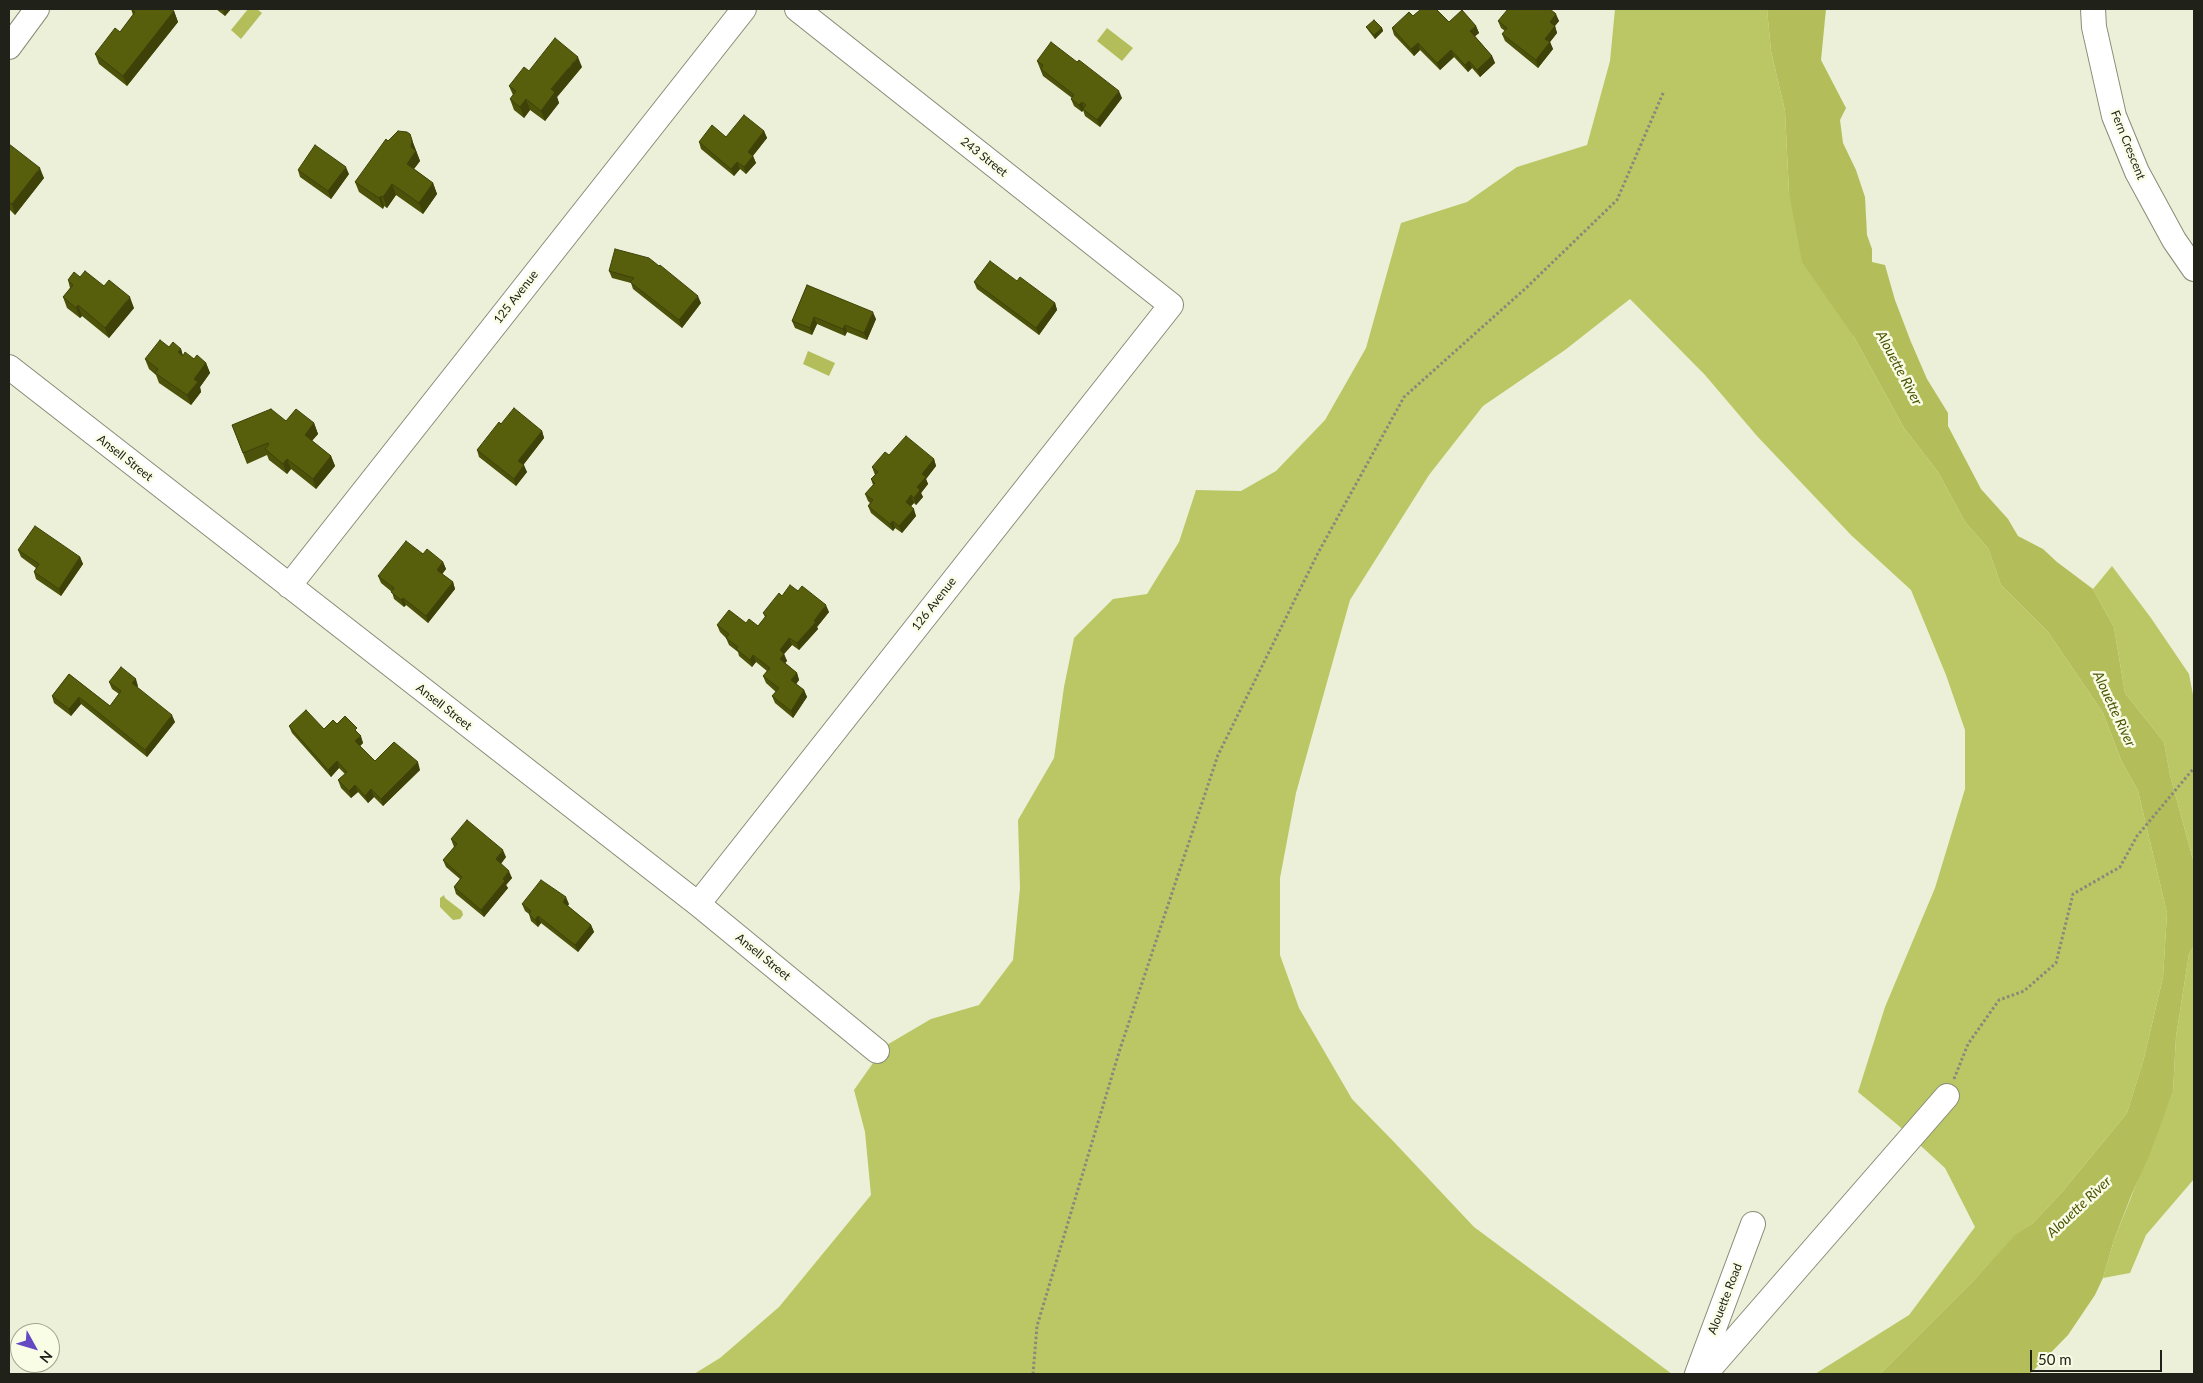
<!DOCTYPE html>
<html>
<head>
<meta charset="utf-8">
<style>
	body { margin:0 }
	#map { position:relative; width:2203px; height:1383px; overflow:hidden; background:#ecf0d8; font-family:Lato,sans-serif }
	canvas { display:block }
	.frame { position:absolute; inset:0; border:10px solid #202119; pointer-events:none }
	.north { position:absolute; left:10px; top:1323px; width:50px; height:50px; box-sizing:border-box; background:#f9fde6; border:1px solid #a2a594; border-radius:50%; rotate:129deg; font-size:14px; font-weight:700; line-height:20px; text-align:center; color:#202119 }
	.north::after { content:''; display:block; margin:auto; width:18px; height:22px; background:#6549c2; clip-path:polygon(50% 0,100% 100%,50% 72%,0 100%) }
	.scale { position:absolute; left:2030px; top:1350px; width:132px; height:22px; box-sizing:border-box; border:2px solid #202119; border-top:0; padding-left:6px; font-size:15px; line-height:18px; white-space:nowrap; color:#202119; -webkit-text-stroke:4px #f9fde6; paint-order:stroke }
</style>
</head>
<body>
<div id="map">
<canvas width="2203" height="1383"></canvas>
<div class="frame"></div>
<div class="north">N</div>
<div class="scale">50 m</div>
</div>
<script>
const ctx = document.querySelector('canvas').getContext('2d');
ctx.lineJoin = 'round';
function fill(path, color) {
  ctx.fillStyle = color;
  ctx.fill(path, 'evenodd');
}
function poly(rows) {
  const path = new Path2D();
  for (const r of rows) {
    path.moveTo(r[0], r[1]);
    for (let i = 2; i < r.length; i += 2) path.lineTo(r[i], r[i + 1]);
  }
  return path;
}
function stroke(path, color, width, dash) {
  ctx.strokeStyle = color;
  ctx.lineWidth = width;
  ctx.lineCap = dash ? 'butt' : 'round';
  ctx.setLineDash(dash || []);
  ctx.stroke(path);
}
function drawText(font, color, halo, rows, align = 'center') {
  ctx.font = font + ' Lato,sans-serif';
  ctx.lineWidth = 5;
  ctx.setLineDash([]);
  ctx.textBaseline = 'middle';
  ctx.strokeStyle = halo;
  ctx.fillStyle = color;
  for (const [text, x, y, turn = 0] of rows) {
    ctx.save();
    ctx.translate(x, y);
    ctx.rotate((+turn || 0) * Math.PI / 180);
    ctx.textAlign = isNaN(turn) ? turn : align;
    if (halo) ctx.strokeText(text, 0, 0);
    ctx.fillText(text, 0, 0);
    ctx.restore();
  }
}
const forest = poly([
	[1615,9,1767,9,1771,51,1785,111,1789,193,1854,337,1904,428,1938,472,1965,522,1988,548,2001,585,2048,632,2103,713,2121,760,2138,791,2167,913,2163,977,2144,1058,2127,1113,2062,1192,2033,1223,2016,1235,1975,1279,1880,1374,1815,1374,1909,1315,1975,1227,1945,1168,1899,1126,1858,1092,1885,1007,1935,888,1965,789,1965,730,1946,675,1911,590,1851,535,1757,436,1705,375,1630,299,1565,350,1483,406,1429,475,1350,600,1296,793,1280,878,1280,955,1299,1008,1352,1099,1394,1142,1474,1227,1672,1374,694,1374,720,1358,779,1307,871,1195,865,1132,854,1090,885,1046,931,1019,979,1005,1013,960,1020,888,1018,820,1054,758,1064,687,1074,638,1113,599,1147,594,1179,542,1196,490,1241,491,1276,471,1325,420,1366,348,1401,223,1467,202,1517,167,1587,145,1610,61],
	[2112,566,2151,618,2189,674,2194,700,2194,863,2170,775,2164,742,2125,693,2114,627,2093,589],
	[2194,946,2194,1179,2146,1235,2130,1273,2103,1278,2114,1240,2173,1092,2176,1037,2189,954]
]);
const water = poly([
	[248,9,257,9,262,13,241,39,231,30],
	[1767,9,1826,9,1821,60,1846,108,1840,120,1843,143,1856,170,1865,197,1867,235,1872,249,1872,262,1885,265,1895,300,1911,342,1927,379,1948,413,1948,426,1981,489,2008,519,2018,536,2043,549,2057,562,2093,589,2114,627,2125,693,2164,742,2170,775,2194,863,2194,946,2189,954,2176,1037,2173,1092,2149,1156,2131,1196,2114,1240,2103,1278,2095,1295,2068,1335,2030,1374,1880,1374,1975,1279,2015,1235,2033,1223,2062,1192,2127,1113,2144,1058,2163,977,2167,913,2138,791,2121,760,2103,713,2048,632,2001,585,1988,548,1965,522,1938,472,1904,428,1854,337,1802,262,1789,193,1785,111,1771,51],
	[1107,28,1133,48,1122,61,1097,41],
	[808,351,835,363,829,376,803,364],
	[444,895,445,898,462,911,463,915,460,919,453,920,440,907,440,898]
]);
const path = poly([
	[1954,1079,1968,1044,1999,1000,2024,991,2056,963,2073,894,2120,867,2137,836,2194,768],
	[1033,1374,1037,1326,1120,1049,1218,755,1318,553,1404,397,1526,288,1617,200,1664,91]
]);
const minor = poly([
	[2093,9,2094,27,2114,116,2137,172,2174,240,2194,269],
	[9,47,37,9],
	[9,367,698,904,877,1051],
	[289,586,744,9],
	[698,904,1171,305,797,9],
	[1697,1374,1753,1224],
	[1705,1374,1947,1096]
]);
const wall = poly([
	[131,9,174,11,178,22,127,86,99,64,95,54,120,32,133,15],
	[216,9,231,9,225,16],
	[1420,9,1437,9,1438,11,1449,22,1476,26,1479,33,1475,36,1492,56,1495,63,1480,77,1472,68,1468,72,1454,57,1440,70,1420,50,1414,56,1394,35,1392,28,1413,16,1420,10],
	[1554,12,1559,21,1555,26,1557,33,1550,42,1553,49,1538,68,1505,41,1502,34,1505,31,1501,28,1498,21],
	[1366,27,1382,28,1383,31,1375,39,1368,30],
	[1037,61,1122,98,1100,127,1085,116,1083,110,1082,112,1074,106,1071,99,1072,98,1043,76],
	[582,67,557,97,559,103,545,121,530,110,524,118,514,110,510,99,513,95,509,86,529,71],
	[764,131,767,138,753,156,756,163,746,174,740,169,734,176,701,149,699,142,726,137],
	[412,140,420,161,414,169,433,183,437,194,423,214,396,195,387,208,384,206,383,209,359,192,355,182,388,141],
	[9,144,44,178,15,215,9,209],
	[298,170,349,174,331,199,300,177],
	[659,266,701,303,682,328,633,289,631,283,612,278,609,271],
	[80,277,104,286,134,308,109,338,82,316,80,318,67,308,63,297,70,288,68,280],
	[974,282,1055,303,1057,310,1039,335,977,289],
	[807,285,876,319,867,340,847,332,845,336,817,324,812,335,795,328,792,321],
	[169,347,181,349,183,356,206,363,210,373,200,387,201,392,191,405,159,383,156,375,149,369,145,359],
	[286,421,314,423,318,434,312,441,331,456,335,466,316,489,291,469,287,474,269,460,267,455,247,464,232,425],
	[501,424,542,431,544,438,523,465,527,472,516,486,479,457,477,450],
	[889,455,934,459,936,466,926,479,928,484,921,493,923,497,916,505,914,503,911,506,916,516,902,533,895,528,893,531,871,513,868,506,870,503,868,501,865,494,873,485,871,479,875,475,872,467],
	[18,550,80,557,83,564,61,596,36,579,34,572,36,568,21,557],
	[423,554,443,562,446,569,442,574,453,582,455,589,428,623,406,605,404,607,394,599,392,592,381,583,378,576],
	[798,591,829,612,817,627,818,629,799,650,792,645,784,654,787,661,785,663,797,673,799,680,796,684,804,690,807,697,793,718,775,703,772,696,776,692,766,683,763,676,767,671,756,662,752,667,739,656,738,652,729,645,726,638,720,632,717,625,746,623,758,626,765,617,763,613,782,596],
	[69,674,110,706,119,694,112,689,109,682,138,686,137,687,175,722,147,757,81,704,71,716,54,703,52,696],
	[337,724,360,735,363,743,360,746,375,761,420,770,383,806,374,797,368,803,358,792,351,798,341,788,338,780,345,774,339,768,331,777,292,733,289,726,324,729],
	[451,839,506,857,501,864,512,878,506,885,508,888,484,917,456,894,454,887,460,879,446,867,443,860,454,847],
	[522,904,569,904,568,906,591,925,594,932,578,952,541,923,538,927,531,921,529,914,525,911]
]);
const shadedWall = poly([
	[223,9,231,9,225,16],
	[174,11,178,22,127,86,123,76],
	[1556,14,1559,21,1552,29,1550,22],
	[1476,26,1479,33,1473,38,1470,31],
	[1555,26,1557,33,1550,42,1553,49,1538,68,1536,60,1545,39],
	[1382,28,1383,31,1375,39,1374,35],
	[1418,43,1420,50,1414,56,1411,49],
	[1451,50,1454,57,1440,70,1437,63],
	[1492,56,1495,63,1480,77,1477,70],
	[578,57,582,67,557,97,559,103,545,121,541,111,551,89],
	[1469,61,1472,68,1468,72,1465,65],
	[1119,91,1122,98,1100,127,1097,120],
	[526,99,530,110,524,118,520,107],
	[1082,102,1084,109,1082,112,1079,105],
	[764,131,767,138,750,159,748,152],
	[412,140,420,161,410,174,407,164],
	[753,156,756,163,746,174,744,167],
	[737,162,740,169,734,176,731,169],
	[346,167,349,174,331,199,328,191],
	[40,168,44,178,15,215,12,204],
	[433,183,437,194,423,214,419,203],
	[392,184,396,195,387,208,383,197],
	[381,196,384,206,383,209,379,198],
	[698,296,701,303,682,328,679,320],
	[130,297,134,308,109,338,105,328],
	[1055,303,1057,310,1039,335,1036,328],
	[78,305,82,316,80,318,76,308],
	[873,312,876,319,867,340,864,333],
	[814,317,817,324,812,335,810,328],
	[845,325,847,332,845,336,843,329],
	[181,349,184,359,178,352],
	[206,363,210,373,200,387,201,392,191,405,187,395,194,379],
	[314,423,318,434,308,445,305,435],
	[542,431,544,438,521,468,518,461],
	[331,456,335,466,316,489,313,479],
	[287,459,291,469,287,474,283,464],
	[934,459,936,466,926,479,928,484,921,493,923,497,916,505,914,498,922,474],
	[524,465,527,472,516,486,514,479],
	[911,495,914,503,908,509,906,502],
	[914,509,916,516,902,533,899,526],
	[893,521,895,528,893,531,890,524],
	[80,557,83,564,61,596,59,589],
	[443,562,446,569,440,577,437,570],
	[453,582,455,589,428,623,426,616],
	[403,598,406,605,404,607,401,600],
	[826,605,829,612,817,627,818,629,799,650,797,643],
	[789,638,792,645,784,654,787,661,782,666,780,659,780,650],
	[753,655,756,662,752,667,750,660],
	[797,673,799,680,794,687,791,680],
	[136,679,138,686,135,690,132,683],
	[804,690,807,697,793,718,791,711],
	[79,697,81,704,71,716,69,709],
	[172,715,175,722,147,757,145,750],
	[361,736,363,743,358,748,355,741],
	[337,761,339,768,331,777,328,770],
	[418,762,420,770,383,806,381,799],
	[355,785,358,792,351,798,349,791],
	[371,789,374,797,368,803,365,796],
	[503,850,506,857,498,867,496,859],
	[509,871,512,878,506,885,508,888,484,917,481,910],
	[566,897,569,904,565,909,563,902],
	[538,916,541,923,538,927,535,920],
	[591,925,594,932,578,952,575,945]
]);
const building = poly([
	[131,9,170,9,174,11,123,76,95,54,115,28,120,32,135,12,131,9],
	[1420,9,1436,9,1449,22,1462,10,1476,26,1470,31,1492,56,1477,70,1469,61,1465,65,1451,50,1437,63,1418,43,1411,49,1392,28,1409,12,1413,16,1420,10,1420,9],
	[1508,9,1550,9,1556,14,1550,22,1555,26,1545,39,1550,42,1536,60,1502,34,1507,28,1498,21,1508,9],
	[1374,20,1382,28,1374,35,1366,27,1374,20],
	[555,38,578,57,551,89,555,92,541,111,526,99,520,107,510,99,516,91,509,86,524,67,529,71,555,38],
	[1051,42,1077,62,1079,60,1119,91,1097,120,1083,109,1086,105,1082,102,1079,105,1071,99,1074,95,1041,69,1043,65,1037,61,1051,42],
	[744,115,764,131,748,152,753,156,744,167,737,162,731,169,699,142,712,125,726,137,744,115],
	[398,131,407,132,410,134,412,140,411,147,416,151,407,164,433,183,419,203,392,184,383,197,381,196,379,198,355,182,386,139,388,141,398,131],
	[9,144,40,168,12,204,9,202,9,144],
	[315,145,346,167,328,191,298,170,315,145],
	[615,249,649,258,659,266,660,265,698,296,679,320,630,282,634,278,609,271,615,249],
	[990,261,1017,281,1020,277,1055,303,1036,328,974,282,990,261],
	[85,271,104,286,109,280,130,297,105,328,78,305,76,308,63,297,73,285,68,280,74,272,80,277,85,271],
	[807,285,873,312,864,333,845,325,843,329,814,317,810,328,792,321,807,285],
	[160,340,169,347,173,342,181,349,178,352,183,356,185,352,194,359,197,355,206,363,194,379,198,382,187,395,155,373,158,369,145,359,160,340],
	[514,408,542,431,518,461,524,465,514,479,477,450,499,422,501,424,514,408],
	[271,409,286,421,296,409,314,423,305,435,331,456,313,479,287,459,283,464,265,449,269,444,268,443,243,453,232,425,271,409],
	[906,436,934,459,922,474,926,477,917,487,920,490,914,498,911,495,906,502,914,509,899,526,893,521,890,524,868,506,873,500,865,494,875,483,871,479,878,472,872,467,885,452,889,455,906,436],
	[35,526,80,557,59,589,34,572,39,564,18,550,35,526],
	[406,541,423,554,427,549,443,562,437,570,453,582,426,616,403,598,401,600,391,592,394,588,378,576,406,541],
	[790,585,798,591,802,586,826,605,814,621,816,622,797,643,789,638,780,650,784,654,780,659,797,673,791,680,804,690,791,711,772,696,779,688,763,676,770,668,753,655,750,660,736,649,738,647,726,638,729,634,717,625,729,610,746,623,749,619,758,626,766,616,763,613,779,593,782,596,790,585],
	[121,667,136,679,132,683,172,715,145,750,79,697,69,709,52,696,69,674,110,706,121,691,109,682,121,667],
	[306,710,324,729,333,720,337,724,345,716,357,728,355,730,361,736,355,741,375,761,394,742,418,762,381,799,371,789,365,796,355,785,349,791,338,780,347,772,337,761,328,770,289,726,306,710],
	[467,820,503,850,496,859,509,871,503,879,505,881,481,910,454,887,462,877,443,860,457,844,451,839,467,820],
	[541,880,566,897,563,902,591,925,575,945,538,916,535,920,529,914,531,911,522,904,541,880]
]);
const streetNames = [
	["Fern Crescent",2128,145,68],
	["243 Street",984,157,38],
	["125 Avenue",516,297,-52],
	["Ansell Street",125,458,38],
	["126 Avenue",934,604,-52],
	["Ansell Street",444,707,38],
	["Ansell Street",763,957,39],
	["Alouette Road",1725,1299,-69]
];
const waterNames = [
	["Alouette River",1899,368,62],
	["Alouette River",2114,709,65],
	["Alouette River",2079,1207,-43]
];
fill(forest, '#bbc764');
fill(water, '#b3be5b');
stroke(minor, '#888b76', 26);
stroke(path, '#878a7a', 3, [2.5, 2.5]);
stroke(minor, '#fff', 24);
fill(wall, '#4c520a');
fill(shadedWall, '#3e4208');
fill(building, '#585f0c');
stroke(building, '#3e4208', 1);
drawText('12px', '#202119', '#f9fde6', streetNames);
drawText('italic 14px', '#4c5203', '#f9fde6', waterNames);
</script>
</body>
</html>
